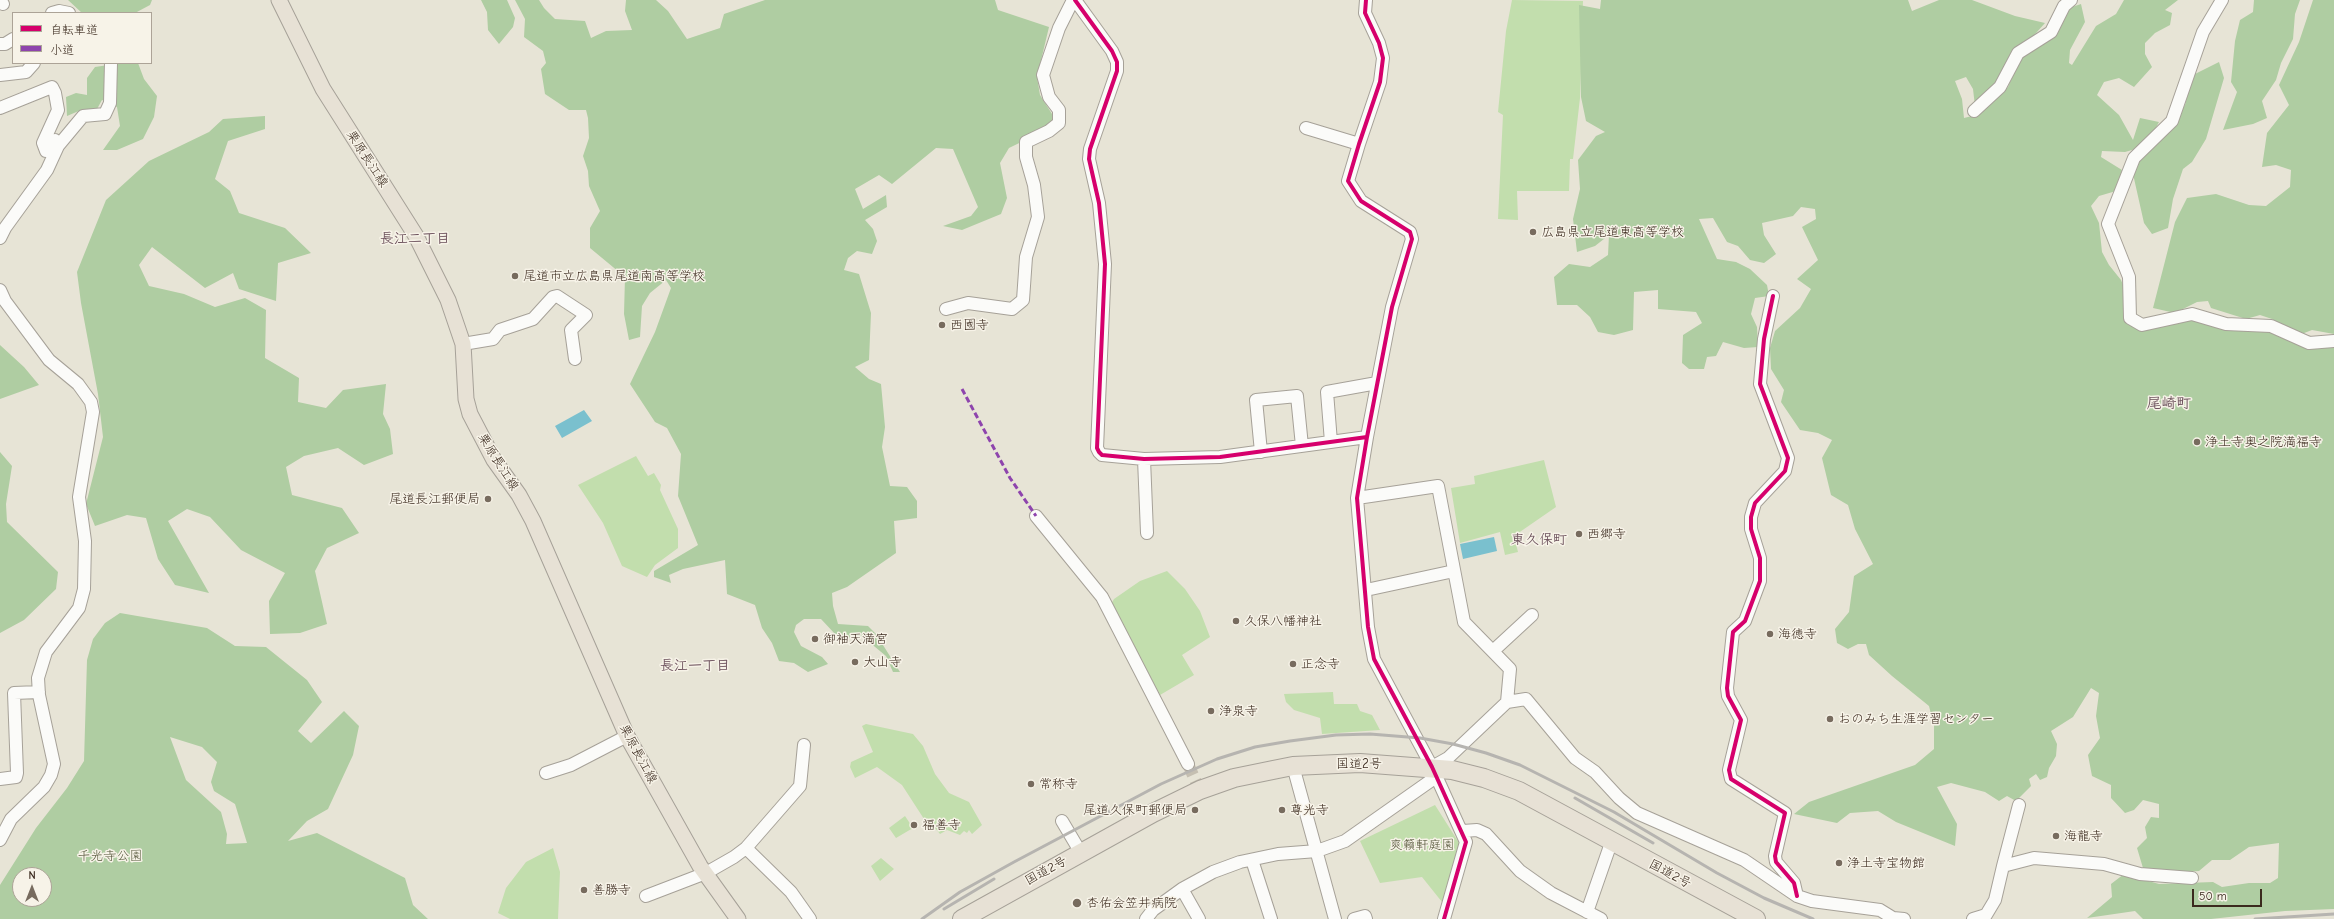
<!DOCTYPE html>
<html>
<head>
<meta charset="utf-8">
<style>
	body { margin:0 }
	#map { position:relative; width:2334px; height:919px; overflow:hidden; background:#e7e4d6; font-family:"Comic Neue","Klee One",sans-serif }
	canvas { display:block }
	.legend { position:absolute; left:12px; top:12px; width:140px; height:52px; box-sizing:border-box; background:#f7f3e8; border:1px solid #aca397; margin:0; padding:5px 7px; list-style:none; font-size:12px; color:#3b2a1e }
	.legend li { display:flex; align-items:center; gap:8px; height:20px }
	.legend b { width:20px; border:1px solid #aca397 }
	.north { position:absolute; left:12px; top:867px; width:40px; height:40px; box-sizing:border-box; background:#f7f3e8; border:1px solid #aca397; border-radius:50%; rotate:0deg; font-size:11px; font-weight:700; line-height:16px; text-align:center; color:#3b2a1e }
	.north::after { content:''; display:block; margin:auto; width:14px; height:18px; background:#776b5e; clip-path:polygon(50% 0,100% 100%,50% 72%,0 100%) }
	.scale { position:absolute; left:2192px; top:889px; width:70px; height:18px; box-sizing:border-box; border:2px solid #3b2a1e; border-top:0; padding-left:5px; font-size:12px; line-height:14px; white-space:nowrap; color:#3b2a1e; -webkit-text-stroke:3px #f7f3e8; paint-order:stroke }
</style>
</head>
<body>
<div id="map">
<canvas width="2334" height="919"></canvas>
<ul class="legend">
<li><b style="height:5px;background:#d6006c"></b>自転車道</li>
<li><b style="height:5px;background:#8e44ad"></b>小道</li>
</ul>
<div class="north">N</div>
<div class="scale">50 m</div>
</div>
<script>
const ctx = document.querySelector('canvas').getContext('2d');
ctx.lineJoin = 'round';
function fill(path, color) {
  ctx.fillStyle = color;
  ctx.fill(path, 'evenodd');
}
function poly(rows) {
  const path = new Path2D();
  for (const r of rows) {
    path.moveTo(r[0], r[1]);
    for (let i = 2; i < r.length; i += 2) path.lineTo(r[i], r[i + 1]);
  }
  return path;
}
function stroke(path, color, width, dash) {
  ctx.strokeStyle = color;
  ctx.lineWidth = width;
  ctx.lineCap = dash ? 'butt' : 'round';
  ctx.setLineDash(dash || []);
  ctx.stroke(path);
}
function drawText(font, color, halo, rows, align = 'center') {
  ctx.font = font + ' "Comic Neue","Klee One",sans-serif';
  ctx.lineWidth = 3;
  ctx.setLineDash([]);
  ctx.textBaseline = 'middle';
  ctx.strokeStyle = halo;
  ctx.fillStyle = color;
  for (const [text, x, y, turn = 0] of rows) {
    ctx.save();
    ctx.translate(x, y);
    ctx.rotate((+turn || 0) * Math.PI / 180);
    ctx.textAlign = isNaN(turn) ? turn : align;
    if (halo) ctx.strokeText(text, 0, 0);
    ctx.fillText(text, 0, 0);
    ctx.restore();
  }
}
const green = poly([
	[1512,0,1583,1,1580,98,1573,159,1570,159,1569,191,1517,191,1518,220,1498,219,1503,115,1498,112,1506,31],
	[636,456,648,476,654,473,661,485,660,490,678,529,678,548,655,565,647,577,622,566,603,523,578,485],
	[1544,460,1556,507,1514,536,1518,552,1505,555,1500,532,1460,543,1451,488,1475,484,1474,476],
	[1167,571,1185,589,1200,611,1210,637,1182,655,1194,675,1160,695,1111,604,1114,599,1140,581],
	[1333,692,1334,704,1357,704,1360,711,1372,715,1380,730,1322,734,1320,718,1294,710,1286,702,1284,694],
	[866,724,913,734,923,746,935,774,949,793,969,802,982,825,972,834,969,830,967,833,964,831,960,835,947,830,940,834,929,821,924,819,902,785,877,767,855,778,850,767,851,762,873,752,862,726],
	[1435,805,1461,846,1442,902,1422,877,1380,883,1360,841],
	[905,816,913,828,896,838,889,828],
	[553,848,560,872,558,919,510,919,498,913,506,888,526,862],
	[881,858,894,869,880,881,871,866]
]);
const forest = poly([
	[68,0,152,0,150,5,135,13,82,13],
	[481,0,507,0,515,18,513,27,499,44,488,30,487,12],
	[515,0,539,0,544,8,555,19,585,21,591,38,606,31,632,30,625,11,626,0,656,0,668,11,687,39,720,28,724,14,765,0,995,0,998,10,1049,27,1037,77,1040,95,1052,114,1052,127,1009,148,1000,163,1007,198,1001,214,962,230,943,226,971,216,978,207,953,149,936,148,892,184,879,175,855,189,863,209,886,195,887,207,865,220,873,229,877,241,872,254,857,251,848,258,844,270,859,274,871,313,869,360,855,367,869,379,881,384,885,427,882,447,890,486,907,487,917,501,917,518,894,521,896,553,847,587,832,593,833,606,838,624,868,626,876,634,900,672,893,672,886,656,863,637,851,638,835,634,821,619,804,619,796,625,794,632,801,646,822,657,828,664,808,672,794,663,779,661,772,643,762,628,755,605,727,594,725,560,683,569,669,575,671,583,654,577,654,571,698,545,678,496,681,454,667,428,655,422,630,384,655,332,671,288,666,280,650,293,642,306,640,337,629,340,624,314,625,277,590,248,590,228,600,211,589,186,588,171,583,156,589,138,588,118,586,110,569,110,545,94,541,69,546,63,543,51,524,37,525,19],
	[1601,0,1908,0,1912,11,1939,0,1972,0,2015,16,2045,23,2029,41,2000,81,1975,106,1973,89,1966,77,1955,81,1962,99,1964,118,1980,114,2008,87,2022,56,2066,9,2081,4,2085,22,2070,50,2069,63,2072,65,2096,26,2116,14,2124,0,2178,0,2165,10,2172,13,2170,25,2155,33,2145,43,2145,54,2152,67,2134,87,2119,78,2104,82,2097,95,2119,115,2133,140,2140,118,2159,122,2152,135,2139,148,2125,152,2102,151,2101,157,2122,170,2116,191,2099,196,2091,206,2099,223,2102,252,2109,265,2121,280,2141,328,2192,317,2271,329,2334,343,2334,909,2285,911,2211,919,2143,919,2135,911,2087,918,2112,897,2111,884,2124,874,2159,884,2213,882,2222,887,2249,883,2270,883,2278,878,2279,843,2249,847,2230,860,2212,860,2199,871,2168,873,2143,868,2137,848,2147,838,2145,827,2151,817,2159,818,2159,804,2143,800,2134,810,2125,813,2111,798,2111,785,2092,776,2088,755,2100,738,2096,716,2099,693,2091,688,2073,717,2051,731,2057,744,2056,756,2049,768,2047,777,2040,780,2036,774,2029,779,2031,786,2016,801,2007,796,1999,801,1985,792,1951,783,1937,787,1957,824,1955,846,1896,822,1878,811,1850,813,1837,823,1794,814,1809,802,1915,765,1934,749,1934,726,1929,706,1892,676,1869,655,1866,644,1858,644,1848,649,1837,643,1835,629,1849,612,1854,576,1873,564,1855,529,1848,505,1831,495,1822,458,1832,440,1818,433,1800,430,1781,402,1784,390,1771,369,1770,348,1775,331,1800,308,1811,289,1797,279,1818,260,1802,227,1816,219,1815,209,1801,207,1793,216,1762,223,1764,235,1776,254,1764,263,1750,260,1738,246,1727,242,1713,218,1699,219,1717,259,1736,262,1750,269,1767,285,1769,296,1755,298,1751,314,1757,327,1758,347,1744,348,1723,342,1716,356,1707,357,1704,369,1689,369,1682,363,1683,335,1702,323,1696,312,1658,309,1658,290,1634,292,1633,330,1614,335,1598,332,1590,317,1577,305,1557,305,1554,277,1569,264,1590,267,1608,255,1609,235,1595,246,1577,252,1573,219,1580,189,1578,160,1596,136,1605,132,1586,121,1581,97,1579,5,1600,9],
	[2254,0,2300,0,2295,14,2293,39,2281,63,2276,80,2262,101,2267,118,2253,124,2223,130,2237,92,2231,82,2235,41,2240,20,2253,12],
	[2313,0,2334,0,2334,334,2312,330,2299,335,2285,329,2272,319,2260,315,2246,319,2211,308,2208,301,2197,302,2175,313,2153,308,2175,222,2187,198,2216,194,2249,205,2266,206,2290,187,2291,170,2276,165,2262,167,2267,133,2289,105,2279,85,2299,42],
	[2219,62,2224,78,2206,139,2192,162,2183,169,2173,199,2168,228,2152,234,2144,223,2133,174,2136,162,2169,132,2185,105,2193,75],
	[122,63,138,63,144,79,157,96,154,117,143,139,117,150,103,150,120,126,117,107,102,100,97,109,81,110,67,116,66,97,76,93,87,95,87,78,95,67],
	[265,116,265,129,228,141,215,179,230,191,239,213,285,228,311,253,278,263,276,301,239,289,233,273,205,288,152,247,139,265,149,286,184,294,215,307,245,298,266,310,265,358,299,378,298,402,326,408,343,390,386,384,383,414,390,429,393,454,364,465,338,448,304,456,286,467,292,495,342,508,359,533,327,548,315,571,327,624,300,633,270,634,269,601,285,573,241,550,210,517,187,509,168,521,209,593,175,585,158,559,146,518,127,515,95,526,86,504,103,437,98,394,81,303,77,272,106,200,149,161,209,132,223,119],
	[0,345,24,367,39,385,0,399],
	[0,452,12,466,6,504,7,522,58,572,56,589,24,620,0,633],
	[120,613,207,628,235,646,266,647,307,680,322,702,298,731,311,743,344,711,359,726,353,755,328,809,307,821,288,841,317,833,405,878,413,905,428,919,0,919,0,885,36,828,67,788,84,761,87,660,93,639,105,623],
	[170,737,202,747,217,762,211,782,214,791,235,804,247,843,226,844,227,834,221,812,186,780],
	[20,875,44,875,44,899,20,899]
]);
const water = poly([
	[584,410,592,421,562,438,555,426],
	[1494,537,1497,551,1463,559,1460,544]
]);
const minorTunnel = poly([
	[1188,764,1196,782]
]);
const minor = poly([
	[0,0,3,4],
	[1075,0,1112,51,1117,62,1117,71,1090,149,1089,159,1099,203,1105,264,1097,448,1099,452,1102,455,1144,459,1220,457,1367,437],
	[1366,0,1365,13,1379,43,1383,58,1380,82,1359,144,1348,181,1361,201,1410,232,1412,239,1392,307,1367,437,1357,498,1368,627,1374,659,1432,767,1466,842,1444,919],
	[2222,0,2203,32,2172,121,2134,158,2108,224,2129,277,2130,318,2142,325,2192,314,2226,324,2271,326,2309,343,2334,341],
	[52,13,59,11,69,13],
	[0,44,5,44,13,39],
	[0,75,26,72,34,63],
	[0,108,52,87,55,93,58,110,43,143,46,151,48,151,55,140],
	[1974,111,2000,87,2018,53,2051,32,2064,6,2071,0],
	[1306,128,1359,144],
	[0,238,5,228,47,170,58,146,83,116,105,114,110,103,111,63],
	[0,290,5,301,49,360,78,384,91,402,93,412,79,497,85,541,84,589,79,608,46,652,38,678,39,695,54,764,51,775,44,787,11,819,0,840],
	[1773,296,1764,339,1760,384,1788,458,1785,471,1755,503,1751,517,1751,529,1760,558,1760,581,1745,621,1733,632,1727,688,1728,696,1741,720,1729,770,1731,779,1785,813,1775,856,1776,862,1794,883,1797,896],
	[946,309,968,303,1012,309,1023,300,1026,257,1038,217,1034,185,1026,157,1026,142,1049,131,1059,123,1059,110,1049,97,1043,75,1059,28,1073,0],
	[463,344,493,339,500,330,533,319,553,297,557,296,586,315,571,330,575,359],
	[1331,442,1327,392,1377,383],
	[1261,452,1256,400,1297,396,1302,446],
	[1144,459,1147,533],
	[1357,498,1438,486,1464,622,1510,669,1507,702],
	[1036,516,1102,597,1188,764],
	[1366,590,1454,571],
	[1493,651,1532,615],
	[1293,766,1335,919],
	[1432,767,1448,758,1507,702,1526,699,1575,758,1595,772,1619,798,1637,813,1744,860,1797,896,1812,901,1880,910,1893,918,1904,919],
	[546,773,571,765,627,736],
	[0,779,16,777,17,773,14,693,39,692],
	[2019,805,2003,866,2034,858,2104,864,2140,874,2192,878],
	[1062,821,1081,853],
	[1463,831,1477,830,1486,834,1520,871,1551,893,1601,919],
	[746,848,791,892,810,919],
	[1252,860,1271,919],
	[1182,889,1199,919],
	[646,896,706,873,734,857,746,848,800,786,804,745],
	[1587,912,1611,843],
	[1146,919,1153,910,1182,889,1213,872,1240,862,1278,854,1317,851,1345,841,1436,777],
	[1354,919,1365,916,1366,919],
	[1973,919,1986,915,1995,900,2003,866]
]);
const major = poly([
	[279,0,323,89,416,236,448,300,463,344,466,399,470,414,494,460,519,495,533,521,627,736,700,866,738,919]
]);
const highway = poly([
	[962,919,1153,813,1200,790,1234,778,1273,770,1293,766,1360,763,1452,770,1484,778,1519,791,1756,919]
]);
const rail = poly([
	[1575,798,1653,843],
	[944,909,994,879],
	[922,919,960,892,1014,862,1161,784,1217,759,1255,747,1290,741,1336,735,1370,734,1420,738,1453,744,1486,753,1520,765,1614,812,1717,873,1764,898,1813,919],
	[2255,919,2334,914]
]);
const quiet = poly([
	[962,389,1010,478,1036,516]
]);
const cycleway = poly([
	[1075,0,1112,51,1117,62,1117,71,1090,149,1089,159,1099,203,1105,264,1097,448,1099,452,1102,455,1144,459,1220,457,1367,437],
	[1366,0,1365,13,1379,43,1383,58,1380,82,1359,144,1348,181,1361,201,1410,232,1412,239,1392,307,1367,437,1357,498,1368,627,1374,659,1432,767,1466,842,1444,919],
	[1773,296,1764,339,1760,384,1788,458,1785,471,1755,503,1751,517,1751,529,1760,558,1760,581,1745,621,1733,632,1727,688,1728,696,1741,720,1729,770,1731,779,1785,813,1775,856,1776,862,1794,883,1797,896]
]);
const markers = [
	[1533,232,4,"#776b5e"],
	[515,276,4,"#776b5e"],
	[942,325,4,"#776b5e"],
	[2197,442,4,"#776b5e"],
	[488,499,4,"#776b5e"],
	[1579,534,4,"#776b5e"],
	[1236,621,4,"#776b5e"],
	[1770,634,4,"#776b5e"],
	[815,639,4,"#776b5e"],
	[855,662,4,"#776b5e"],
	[1293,664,4,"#776b5e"],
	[1211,711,4,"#776b5e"],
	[1830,719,4,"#776b5e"],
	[1031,784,4,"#776b5e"],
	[1195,810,4,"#776b5e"],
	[1282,810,4,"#776b5e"],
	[914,825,4,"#776b5e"],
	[2056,836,4,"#776b5e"],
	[1839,863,4,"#776b5e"],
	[584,890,4,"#776b5e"],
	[1077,903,5,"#776b5e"]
];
const streetNames = [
	["栗原長江線",367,159,57],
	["栗原長江線",498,462,58],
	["栗原長江線",638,754,62],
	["国道2号",1359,764],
	["国道2号",1046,871,-29],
	["国道2号",1670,874,28]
];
const poiNames = [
	["広島県立尾道東高等学校",1541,232],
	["尾道市立広島県尾道南高等学校",523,276],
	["西國寺",950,325],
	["浄土寺奥之院満福寺",2205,442],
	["尾道長江郵便局",480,499,"right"],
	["西郷寺",1587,534],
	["久保八幡神社",1244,621],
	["海徳寺",1778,634],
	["御袖天満宮",823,639],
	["大山寺",863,662],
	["正念寺",1301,664],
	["浄泉寺",1219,711],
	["おのみち生涯学習センター",1838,719],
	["常称寺",1039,784],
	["尾道久保町郵便局",1187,810,"right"],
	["尊光寺",1290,810],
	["福善寺",922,825],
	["海龍寺",2064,836],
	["浄土寺宝物館",1847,863],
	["善勝寺",592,890],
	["杏佑会笠井病院",1086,903]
];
const parkNames = [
	["爽籟軒庭園",1422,845],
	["千光寺公園",110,856]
];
const neighbourhoodNames = [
	["長江二丁目",415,239],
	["東久保町",1539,540],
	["長江一丁目",695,666]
];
const quarterNames = [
	["尾崎町",2169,404]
];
fill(green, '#c2dead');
fill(forest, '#afcda2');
fill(water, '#7ac0ce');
stroke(minorTunnel, '#c5bfb1', 12, [12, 6]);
stroke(minor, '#a6a198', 14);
stroke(major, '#a6a198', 17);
stroke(highway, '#a6a198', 20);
stroke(minor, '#fbfbf9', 12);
stroke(major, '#e7e1d5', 15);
stroke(highway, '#e7e1d5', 18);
stroke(rail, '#b6b4b0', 3);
stroke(quiet, '#8e44ad', 3, [6, 3]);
stroke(cycleway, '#d6006c', 4);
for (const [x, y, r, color] of markers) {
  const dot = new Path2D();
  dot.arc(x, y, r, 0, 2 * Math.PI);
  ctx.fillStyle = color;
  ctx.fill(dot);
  stroke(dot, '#f7f3e8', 1.5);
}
drawText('13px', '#3b2a1e', '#f7f3e8', streetNames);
drawText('13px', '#3b2a1e', '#f7f3e8', poiNames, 'left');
drawText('13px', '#55563a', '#f7f3e8', parkNames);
drawText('bold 14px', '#6d525d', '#f7f3e8', neighbourhoodNames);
drawText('bold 15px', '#6d525d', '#f7f3e8', quarterNames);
</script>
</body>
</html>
